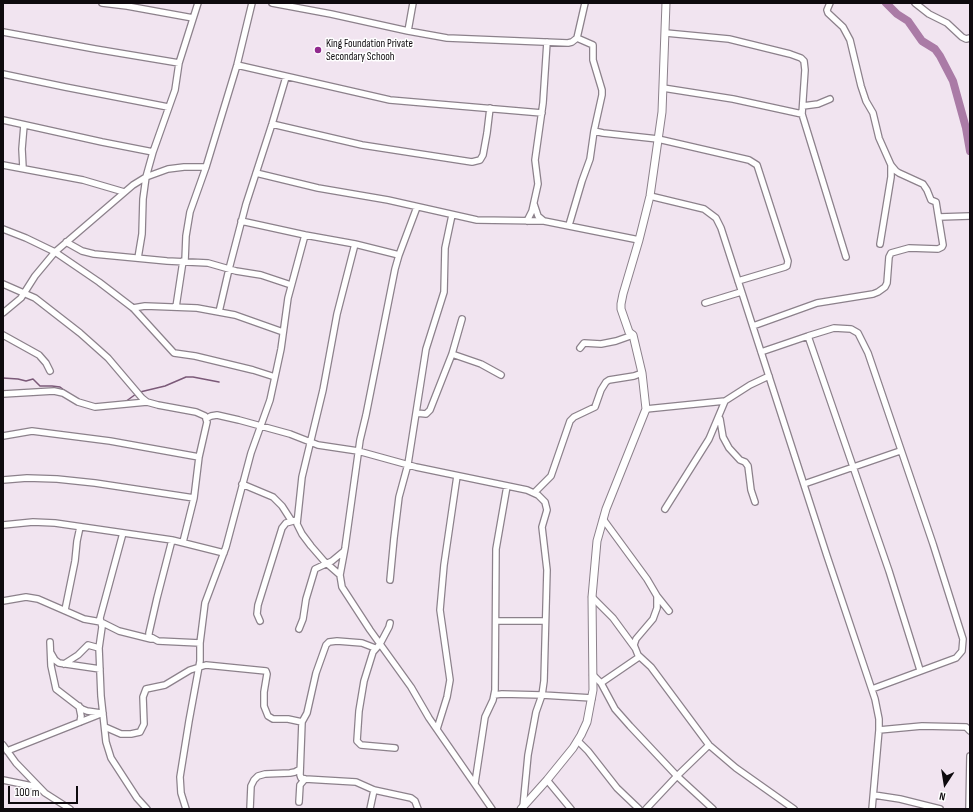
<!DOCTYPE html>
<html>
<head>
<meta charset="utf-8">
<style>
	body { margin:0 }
	#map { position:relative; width:973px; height:812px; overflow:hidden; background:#f1e4f0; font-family:"Sofia Sans Condensed",sans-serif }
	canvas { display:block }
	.frame { position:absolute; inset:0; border:4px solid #0e0a0e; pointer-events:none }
	.north { position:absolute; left:925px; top:764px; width:40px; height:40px; -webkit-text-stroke:3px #fff; paint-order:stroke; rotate:192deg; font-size:11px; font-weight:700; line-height:16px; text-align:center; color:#0e0a0e }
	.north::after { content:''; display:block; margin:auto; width:14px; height:18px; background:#0e0a0e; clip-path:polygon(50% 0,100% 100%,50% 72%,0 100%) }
	.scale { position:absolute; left:8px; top:786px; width:70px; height:18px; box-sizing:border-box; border:2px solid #0e0a0e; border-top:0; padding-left:5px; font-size:12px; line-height:14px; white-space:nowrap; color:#0e0a0e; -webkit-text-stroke:3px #fff; paint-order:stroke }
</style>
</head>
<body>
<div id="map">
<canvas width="973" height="812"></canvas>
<div class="frame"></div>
<div class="north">N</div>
<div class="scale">100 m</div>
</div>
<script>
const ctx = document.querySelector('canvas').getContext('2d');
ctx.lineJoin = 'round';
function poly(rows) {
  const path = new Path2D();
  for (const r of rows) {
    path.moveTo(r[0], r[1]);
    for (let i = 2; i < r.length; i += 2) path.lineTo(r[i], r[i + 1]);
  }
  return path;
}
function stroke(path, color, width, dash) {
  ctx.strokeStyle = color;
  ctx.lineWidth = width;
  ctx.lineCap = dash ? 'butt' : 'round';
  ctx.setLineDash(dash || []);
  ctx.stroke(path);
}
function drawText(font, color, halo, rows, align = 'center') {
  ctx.font = font + ' "Sofia Sans Condensed",sans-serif';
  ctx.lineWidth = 3;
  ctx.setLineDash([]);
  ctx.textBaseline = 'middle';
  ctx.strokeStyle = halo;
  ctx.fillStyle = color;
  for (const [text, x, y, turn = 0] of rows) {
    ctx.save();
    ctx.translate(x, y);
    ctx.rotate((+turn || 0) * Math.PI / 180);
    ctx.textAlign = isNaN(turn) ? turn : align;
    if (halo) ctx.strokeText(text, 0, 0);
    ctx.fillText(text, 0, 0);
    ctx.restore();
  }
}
const stream = poly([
	[3,378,18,379,26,381,33,379,40,386,52,386,60,387,68,393],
	[140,392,165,386,186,377,193,377,219,382],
	[125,402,136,394]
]);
const river = poly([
	[886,3,897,14,908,21,922,41,935,49,940,56,953,81,966,128,970,151]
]);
const minor = poly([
	[102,3,127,6,193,18],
	[272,3,331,14,408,31,447,38,568,43,572,42,577,38,585,3],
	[915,3,929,14,947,23,962,37,966,39,970,38],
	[408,31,413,3],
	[3,32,95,49,179,63],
	[237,65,390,100,542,113],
	[3,74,65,87,168,107],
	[663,88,733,99,802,114,805,70,804,61,801,58,790,54,729,39,666,33],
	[803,106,818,104,830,99],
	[802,114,846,257],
	[3,120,102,142,153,152],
	[272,124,362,145,472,162,480,160,483,155,487,133,490,108],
	[594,131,603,133,658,139,749,160,757,165,788,261,787,266,785,267,738,281],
	[3,165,83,180,124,192],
	[23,168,22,149,24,125],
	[256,173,318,188,388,200,477,220,544,221,639,240],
	[650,196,704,209,716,218,721,228,827,556,875,699,879,719,879,730,872,809],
	[534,204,538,216,544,221],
	[939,217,970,216],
	[241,221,305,235,355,244,399,255],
	[527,221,532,211,538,184,535,160,543,103,547,42],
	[569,225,582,181,590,159,594,131,602,95,602,90,593,60,593,45,577,38],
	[3,229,26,238,55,252,99,282,133,308,174,353,195,356,253,370,275,377],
	[66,242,82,251,94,254,167,261,208,263,236,271,261,275,291,285],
	[355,244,337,314,323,390,302,477,297,524,302,534,311,546,324,561,340,575,342,587,370,630,411,687,429,718,492,809],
	[880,244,891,177,891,165],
	[138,258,142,234,143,199,146,177,153,152,175,90,179,63,198,3],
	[185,261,186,236,190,212,206,167,237,65,252,3],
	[3,284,35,298,80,333,108,358,142,398,147,402,158,405,196,412,205,416,207,422,199,457,194,498,183,542],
	[705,303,741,292],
	[176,307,183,261],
	[133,308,145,306,197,308,235,315,283,332],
	[219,312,229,269,246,204,272,124,286,77],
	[3,313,21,298,35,276,55,252,133,185,146,177,168,169,184,167,206,167],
	[753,326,817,303,873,294,878,292,885,287,887,283,889,257,891,253,909,248,938,249,942,247,943,245,936,202,931,200,927,190,923,184,899,173,896,171,891,165,879,138,873,113,866,101,861,86,850,40,843,27,828,13,827,10,830,3],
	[3,335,39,355,46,363,50,371],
	[808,336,889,571,920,670],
	[580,348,584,343,601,344,616,341,633,335],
	[761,352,808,336,834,328,851,329,858,333,868,353,933,544,963,639,962,651,956,658,872,689],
	[452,354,481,364,501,375],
	[3,394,54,391,63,393,78,402,95,407,147,402],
	[646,409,725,401,750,385,769,376],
	[416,413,426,414,430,410,452,354,462,319],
	[207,418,211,416,217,415,239,420,290,434,318,445,358,451,416,467,527,490,538,495,545,502,547,510,542,527,547,570,544,681,542,695,536,712,528,755,523,807],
	[720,419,723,437,729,448,740,460,745,462,748,466,751,490,755,502],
	[3,436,32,431,110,441,199,457],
	[3,480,27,478,57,479,95,483,194,498],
	[242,484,273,497,282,506,291,520],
	[804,484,900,451],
	[534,493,551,476,570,421,574,417,595,407,601,390,606,382,609,380,634,376,642,373],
	[665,509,709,439,725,401],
	[603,519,647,579,657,596,657,608,653,619,636,639,634,645,638,655,651,667,709,745,736,768,794,809],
	[3,525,33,522,55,523,172,540,224,553],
	[123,533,100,618,102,627,99,648,101,696,106,742,111,758,137,798,147,809],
	[172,540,157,598,149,633,149,636,158,641,200,643],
	[340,575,345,548,360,440,366,415,395,269,399,255,417,207],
	[390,580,394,538,399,497,408,464,426,349,444,292,445,248,452,215],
	[657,596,669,611],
	[592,597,613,618,635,648],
	[3,601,26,597,38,599,84,619,101,622,119,631,151,639],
	[65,610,75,561,77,541,80,527],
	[260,621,257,614,258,605,282,528,286,523,297,520],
	[496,621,545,621],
	[390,623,389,627,380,644,373,652,364,681,359,711,357,741,361,745,395,748],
	[299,629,303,619,306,599,315,569,332,561,344,551],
	[50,642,51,666,56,689,82,709,87,711,101,713],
	[375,648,362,643,337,641,329,642,326,645,316,673,307,713,302,722,300,775,301,778,305,779,356,782,374,790,411,798,415,801,418,809],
	[51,653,55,660,59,663,100,669],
	[64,664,78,655,88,645,99,648],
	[593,675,601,683,615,709,630,726,677,776,713,809],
	[601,683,639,657],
	[494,695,502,694,542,695,592,698],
	[79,706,81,716,80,722],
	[105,727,121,734,131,734,140,732,144,724,143,697,146,689,165,685,190,670,206,665,266,671,267,674,264,692,264,706,268,716,273,719,288,719,302,722],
	[437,729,447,697,450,680,440,610,444,565,457,476],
	[879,730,922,726,966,727,970,731],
	[578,741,588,751,617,788,639,809],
	[3,745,16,763,45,793,70,809],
	[7,751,103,713],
	[3,780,37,787],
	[547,780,571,809],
	[475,783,485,717,493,700,495,690,496,549,507,486],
	[874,795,900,799,940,809],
	[299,802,300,785,305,779],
	[186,809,181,793,180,777,189,721,200,661,200,643,205,603,226,547,251,453,270,400,281,349,288,298,305,235],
	[250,809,251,786,254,780,258,776,265,774,290,773,295,772,300,769],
	[370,809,374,790],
	[646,809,677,776,709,745],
	[969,809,970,756]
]);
const tertiary = poly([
	[521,809,547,780,573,748,581,735,587,722,593,690,592,597,597,541,606,509,646,409,642,373,633,335,629,332,621,309,621,304,623,294,639,240,650,196,662,112,666,3]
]);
const markers = [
	[318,50,4,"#91298e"]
];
const poiNames = [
	["King Foundation Private",326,44],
	["Secondary Schooh",326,57]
];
stroke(stream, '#7b5978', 1.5);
stroke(river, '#aa7ba6', 8);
stroke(minor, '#8c818b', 8);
stroke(tertiary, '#8c818b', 9);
stroke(minor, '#fff', 5.5);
stroke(tertiary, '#fff', 7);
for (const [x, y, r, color] of markers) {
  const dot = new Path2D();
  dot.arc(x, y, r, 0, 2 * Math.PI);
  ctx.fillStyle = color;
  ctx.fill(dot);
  stroke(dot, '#fff', 1.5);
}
drawText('11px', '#0e0a0e', '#fff', poiNames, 'left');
</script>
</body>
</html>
